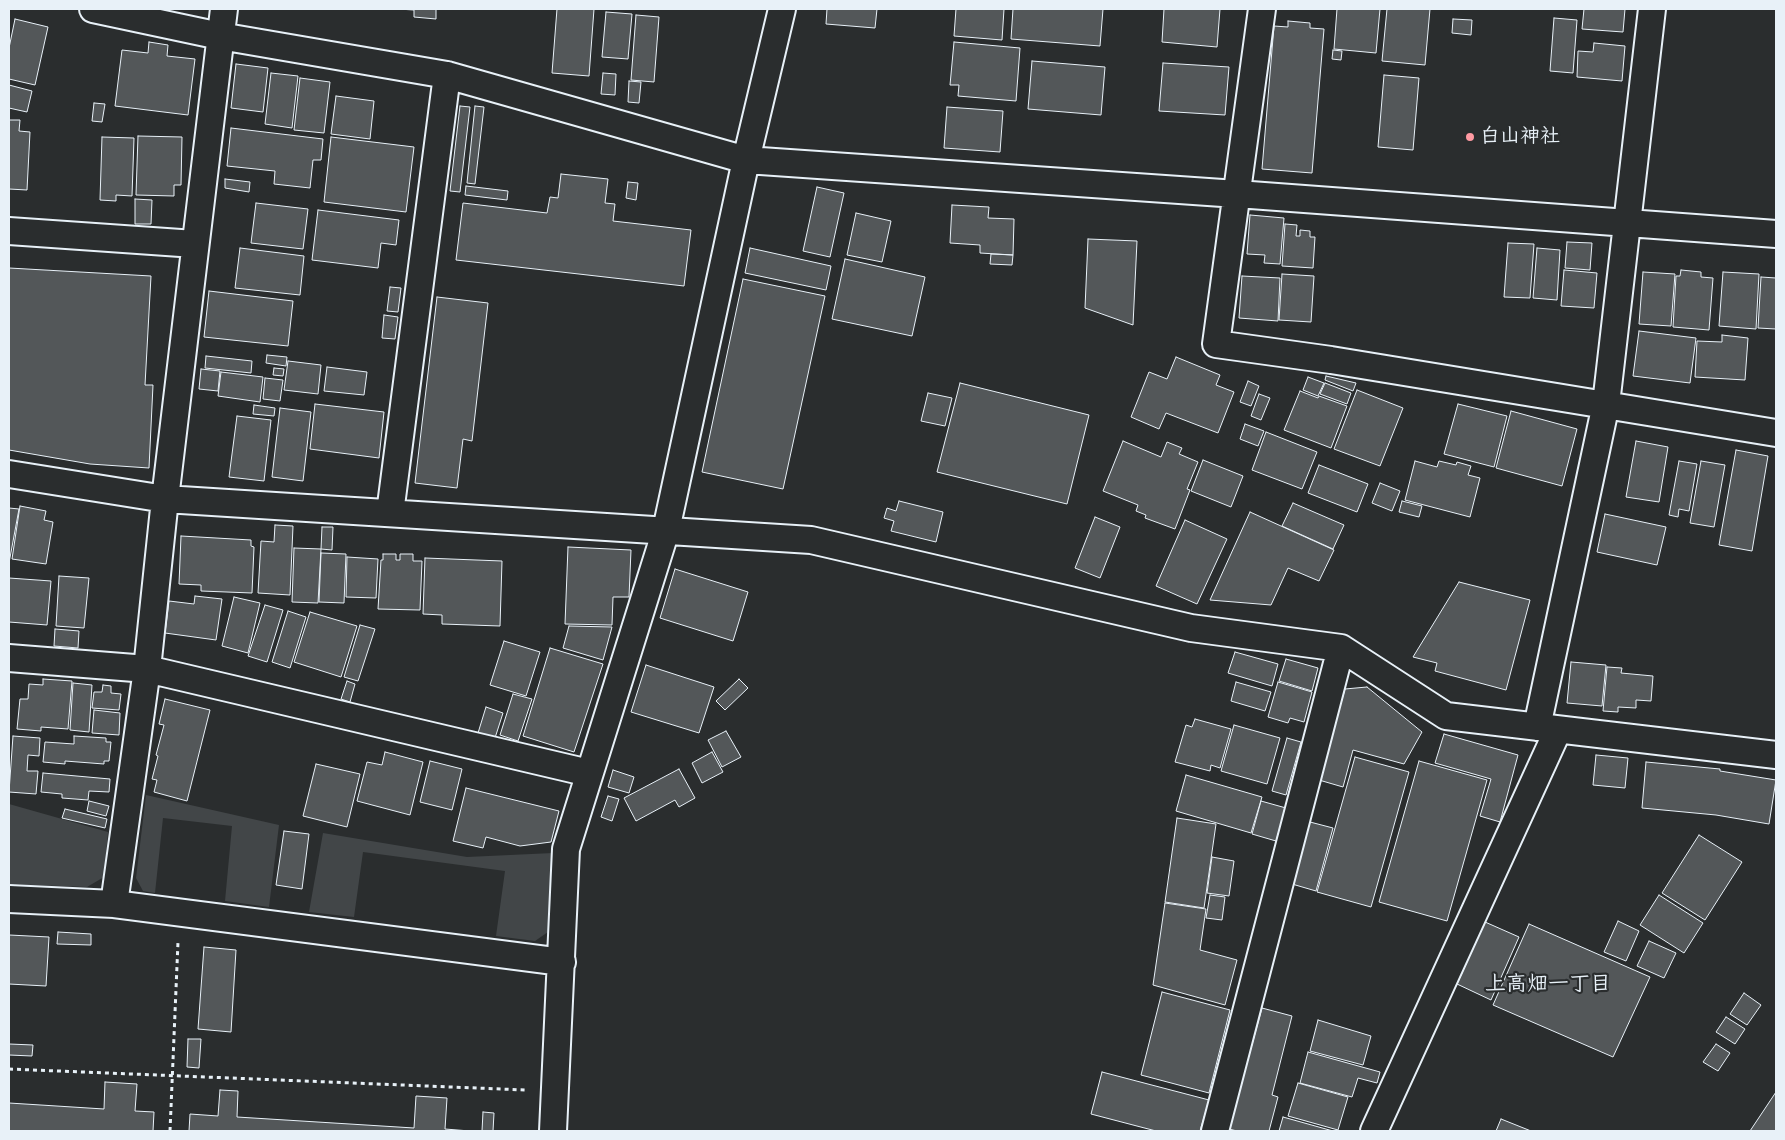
<!DOCTYPE html>
<html>
<head>
<meta charset="utf-8">
<style>
	body { margin:0 }
	#map { position:relative; width:1785px; height:1140px; overflow:hidden; background:#2a2d2e; font-family:Caveat,sans-serif }
	canvas { display:block }
	.frame { position:absolute; inset:0; border:10px solid #e8f1f8; pointer-events:none }
</style>
</head>
<body>
<div id="map">
<canvas width="1785" height="1140"></canvas>
<div class="frame"></div>
</div>
<script>
const ctx = document.querySelector('canvas').getContext('2d');
ctx.lineJoin = 'round';
function fill(path, color) {
  ctx.fillStyle = color;
  ctx.fill(path, 'evenodd');
}
function poly(rows) {
  const path = new Path2D();
  for (const r of rows) {
    path.moveTo(r[0], r[1]);
    for (let i = 2; i < r.length; i += 2) path.lineTo(r[i], r[i + 1]);
  }
  return path;
}
function stroke(path, color, width, dash) {
  ctx.strokeStyle = color;
  ctx.lineWidth = width;
  ctx.lineCap = dash ? 'butt' : 'round';
  ctx.setLineDash(dash || []);
  ctx.stroke(path);
}
function drawText(font, color, halo, rows, align = 'center') {
  ctx.font = font + ' Caveat,"Klee One",sans-serif';
  ctx.lineWidth = 4.5;
  ctx.setLineDash([]);
  ctx.textBaseline = 'middle';
  ctx.strokeStyle = halo;
  ctx.fillStyle = color;
  for (const [text, x, y, turn = 0] of rows) {
    ctx.save();
    ctx.translate(x, y);
    ctx.rotate((+turn || 0) * Math.PI / 180);
    ctx.textAlign = isNaN(turn) ? turn : align;
    if (halo) ctx.strokeText(text, 0, 0);
    ctx.fillText(text, 0, 0);
    ctx.restore();
  }
}
const green = poly([
	[146,795,279,825,269,907,225,901,232,826,163,818,155,893,143,891,136,878],
	[9,804,108,832,104,877,87,887,9,884],
	[323,833,467,857,553,853,548,932,535,941,496,936,505,871,363,852,354,917,309,912]
]);
const building = poly([
	[398,9,436,9,436,19,414,17,414,10,398,9],
	[557,9,594,9,589,76,552,73,557,9],
	[827,9,877,9,875,28,826,24,827,9],
	[956,9,1004,9,1002,40,954,36,956,9],
	[1013,9,1103,9,1100,46,1011,39,1013,9],
	[1164,9,1220,9,1217,47,1162,42,1164,9],
	[1337,9,1380,9,1376,53,1334,49,1337,9],
	[1387,9,1430,9,1425,65,1382,61,1387,9],
	[1584,9,1625,9,1623,32,1582,29,1584,9],
	[606,12,632,14,628,59,602,57,606,12],
	[636,15,659,17,654,82,631,80,636,15],
	[1554,18,1577,20,1573,73,1550,71,1554,18],
	[15,19,48,27,35,85,9,79,9,48,15,19],
	[1453,19,1472,20,1471,35,1452,33,1453,19],
	[1288,21,1310,23,1310,28,1324,29,1312,173,1262,169,1274,26,1288,27,1288,21],
	[149,42,168,45,167,56,195,59,188,115,115,106,122,50,148,53,149,42],
	[954,42,1020,48,1016,101,958,96,959,85,950,85,954,42],
	[1594,43,1625,46,1622,81,1577,77,1578,51,1593,52,1594,43],
	[1333,50,1342,51,1341,60,1332,59,1333,50],
	[1032,61,1105,67,1101,115,1028,109,1032,61],
	[1163,63,1229,67,1225,115,1159,111,1163,63],
	[236,64,268,68,263,112,231,108,236,64],
	[271,73,298,76,292,128,265,124,271,73],
	[603,73,616,74,615,95,601,94,603,73],
	[1384,75,1419,78,1413,150,1378,147,1384,75],
	[300,78,330,82,324,133,294,130,300,78],
	[629,81,641,82,639,103,628,102,629,81],
	[9,85,32,91,27,112,9,108,9,85],
	[336,96,374,101,370,139,331,134,336,96],
	[94,103,105,104,102,122,92,121,94,103],
	[460,106,470,107,460,192,450,191,460,106],
	[475,106,484,107,475,184,467,183,475,106],
	[947,107,1003,111,1000,152,944,148,947,107],
	[9,120,20,120,19,131,30,132,27,190,9,189,9,120],
	[231,128,323,139,321,160,313,160,310,188,274,184,275,171,227,166,231,128],
	[138,136,182,137,181,185,174,185,174,196,136,195,138,136],
	[102,137,134,138,132,196,116,195,116,201,100,200,102,137],
	[331,137,414,147,406,212,324,202,331,137],
	[561,174,608,179,605,203,615,204,613,221,691,230,684,286,456,260,463,203,547,213,550,197,558,198,561,174],
	[225,179,250,182,249,192,225,188,225,179],
	[628,182,638,183,636,200,626,198,628,182],
	[466,186,508,191,507,200,465,195,466,186],
	[817,187,844,193,830,257,803,251,817,187],
	[135,199,152,200,151,224,135,224,135,199],
	[256,203,308,209,303,249,251,243,256,203],
	[952,205,989,207,988,218,1014,219,1013,255,980,253,980,245,950,243,952,205],
	[318,210,399,220,396,245,381,243,378,268,312,260,318,210],
	[856,213,891,221,882,262,847,255,856,213],
	[1250,215,1284,218,1280,264,1264,263,1265,255,1247,254,1250,215],
	[1285,224,1297,225,1296,236,1300,236,1300,230,1310,231,1310,237,1315,237,1313,268,1282,266,1285,224],
	[1088,239,1137,241,1133,325,1085,308,1088,239],
	[1567,242,1592,243,1590,270,1565,268,1567,242],
	[1508,243,1534,244,1530,298,1504,297,1508,243],
	[240,248,304,256,300,295,235,288,240,248],
	[750,248,831,266,826,290,745,273,750,248],
	[1537,248,1560,250,1557,300,1533,298,1537,248],
	[991,254,1013,255,1012,265,990,264,991,254],
	[845,259,925,277,912,336,832,319,845,259],
	[9,268,151,276,145,385,153,385,149,468,90,464,9,450,9,268],
	[1564,270,1597,273,1594,308,1561,306,1564,270],
	[1681,270,1701,272,1701,277,1713,278,1709,330,1673,327,1676,276,1680,276,1681,270],
	[1643,272,1675,274,1671,326,1639,324,1643,272],
	[1723,272,1759,274,1756,329,1719,326,1723,272],
	[1282,274,1314,276,1311,322,1279,320,1282,274],
	[1242,276,1280,278,1278,321,1239,318,1242,276],
	[1761,277,1776,278,1776,329,1758,328,1761,277],
	[743,279,825,296,783,489,702,472,743,279],
	[390,287,401,288,398,312,387,311,390,287],
	[209,291,293,301,288,346,204,337,209,291],
	[437,297,488,303,472,441,463,439,457,488,415,483,437,297],
	[384,315,398,317,395,339,382,338,384,315],
	[1639,331,1696,338,1690,383,1633,376,1639,331],
	[1722,335,1748,338,1745,380,1695,377,1697,341,1722,342,1722,335],
	[267,355,287,357,286,366,266,363,267,355],
	[206,356,252,361,251,373,205,368,206,356],
	[1176,357,1220,375,1216,385,1234,392,1218,433,1166,413,1159,429,1131,417,1149,372,1167,379,1176,357],
	[288,361,321,365,318,394,284,390,288,361],
	[327,367,367,372,364,395,324,391,327,367],
	[274,368,284,369,283,376,273,375,274,368],
	[201,369,220,371,218,391,199,389,201,369],
	[221,372,263,377,260,402,218,396,221,372],
	[1326,376,1356,383,1353,391,1325,380,1326,376],
	[1308,377,1324,383,1318,396,1303,390,1308,377],
	[265,378,283,380,280,401,263,399,265,378],
	[1248,381,1259,386,1251,406,1240,402,1248,381],
	[960,383,1089,415,1067,504,937,472,960,383],
	[1325,383,1351,393,1347,404,1320,394,1325,383],
	[1357,390,1403,408,1380,466,1334,449,1357,390],
	[1300,391,1318,398,1319,396,1347,406,1331,448,1284,430,1300,391],
	[928,393,952,398,945,426,921,421,928,393],
	[1259,394,1270,398,1261,420,1251,416,1259,394],
	[315,404,384,412,379,458,310,449,315,404],
	[1458,404,1507,416,1494,467,1444,454,1458,404],
	[254,405,275,408,274,416,253,414,254,405],
	[280,408,311,412,303,481,272,477,280,408],
	[1511,411,1577,429,1562,486,1496,468,1511,411],
	[237,416,271,420,264,481,229,477,237,416],
	[1245,424,1264,431,1258,446,1240,439,1245,424],
	[1266,432,1317,452,1302,489,1252,470,1266,432],
	[1123,441,1161,457,1167,442,1182,448,1179,454,1198,462,1187,489,1190,490,1175,529,1145,518,1146,515,1136,511,1138,505,1103,491,1123,441],
	[1636,441,1668,447,1659,502,1626,497,1636,441],
	[1736,450,1768,456,1752,551,1719,545,1736,450],
	[1203,460,1243,476,1231,507,1191,491,1203,460],
	[1415,461,1437,467,1439,461,1456,465,1457,462,1471,466,1468,475,1480,478,1470,517,1405,500,1415,461],
	[1679,461,1697,464,1689,511,1679,509,1678,517,1669,515,1679,461],
	[1701,461,1725,465,1714,527,1690,523,1701,461],
	[1319,465,1368,484,1357,512,1308,493,1319,465],
	[1380,483,1400,491,1392,511,1372,503,1380,483],
	[899,501,943,512,936,542,891,531,894,521,884,518,887,508,896,511,899,501],
	[1402,501,1422,506,1419,517,1399,512,1402,501],
	[1293,503,1344,525,1333,549,1282,526,1293,503],
	[20,506,46,511,44,520,53,522,46,564,12,559,20,506],
	[9,508,19,509,9,563,9,508],
	[1250,512,1334,550,1319,581,1288,568,1271,605,1210,600,1250,512],
	[1605,514,1666,527,1657,565,1597,552,1605,514],
	[1095,517,1120,527,1100,578,1075,568,1095,517],
	[1185,520,1227,539,1197,604,1156,586,1185,520],
	[275,525,293,526,290,595,258,593,261,541,274,542,275,525],
	[322,527,333,527,332,550,321,549,322,527],
	[181,536,251,540,251,546,254,547,252,593,201,591,201,585,179,584,181,536],
	[568,547,631,550,629,597,613,597,612,625,565,624,568,547],
	[294,548,321,549,318,603,292,602,294,548],
	[321,553,346,554,344,603,319,602,321,553],
	[383,554,396,554,396,560,400,560,400,554,413,554,413,561,422,561,420,610,378,609,381,560,383,560,383,554],
	[347,557,378,559,376,598,346,597,347,557],
	[425,558,502,561,500,626,442,624,442,615,423,614,425,558],
	[675,569,748,592,733,641,660,618,675,569],
	[59,576,89,578,84,628,56,626,59,576],
	[9,578,51,581,47,625,9,622,9,578],
	[1459,582,1530,600,1506,690,1435,671,1437,663,1413,657,1459,582],
	[195,596,222,599,216,640,165,633,169,601,194,604,195,596],
	[234,597,260,603,248,653,222,646,234,597],
	[265,605,283,610,267,662,248,656,265,605],
	[288,611,306,617,290,668,272,662,288,611],
	[310,612,357,626,341,677,294,662,310,612],
	[360,625,375,629,358,681,344,677,360,625],
	[569,626,612,627,603,660,563,648,569,626],
	[55,629,79,631,78,648,54,646,55,629],
	[504,641,540,652,526,696,490,685,504,641],
	[550,648,603,664,574,752,523,736,550,648],
	[1235,652,1278,664,1272,686,1228,673,1235,652],
	[1286,659,1318,668,1312,691,1279,681,1286,659],
	[1571,662,1606,665,1602,706,1567,703,1571,662],
	[646,665,714,687,699,733,631,712,646,665],
	[1607,667,1622,668,1621,673,1653,676,1651,701,1636,700,1636,708,1618,707,1618,712,1603,711,1607,667],
	[43,679,72,681,68,729,41,727,41,731,17,729,20,699,28,699,29,684,43,685,43,679],
	[739,679,748,688,725,710,716,701,739,679],
	[347,681,355,684,350,702,341,699,347,681],
	[1236,682,1271,692,1265,711,1231,701,1236,682],
	[1278,682,1312,692,1304,722,1290,718,1288,723,1268,717,1278,682],
	[73,683,92,685,89,732,70,730,73,683],
	[103,685,111,686,111,693,121,694,119,710,92,708,94,692,102,692,103,685],
	[1367,687,1422,732,1404,764,1353,750,1343,787,1319,780,1345,689,1367,687],
	[513,694,532,699,518,741,500,735,513,694],
	[165,699,210,710,187,801,154,792,157,780,152,779,158,756,156,755,164,725,159,724,165,699],
	[486,707,503,713,495,738,478,733,486,707],
	[94,710,120,713,119,735,92,733,94,710],
	[1195,719,1231,729,1220,768,1211,765,1210,771,1175,762,1186,725,1192,727,1195,719],
	[1234,725,1280,738,1267,784,1221,771,1234,725],
	[726,731,741,757,722,767,708,740,726,731],
	[1444,734,1518,755,1500,822,1480,816,1491,779,1435,763,1444,734],
	[13,736,40,738,39,756,28,755,27,771,38,771,36,794,9,792,13,736],
	[74,736,106,738,106,742,111,742,109,761,104,761,104,764,65,761,65,764,43,762,45,742,74,744,74,736],
	[1287,738,1301,742,1286,795,1272,791,1287,738],
	[385,752,423,762,410,815,357,801,367,762,382,765,385,752],
	[712,752,723,772,702,783,692,763,712,752],
	[1596,755,1628,758,1625,788,1593,785,1596,755],
	[1355,757,1409,772,1371,907,1317,892,1355,757],
	[430,761,462,769,452,810,420,802,430,761],
	[1419,761,1487,780,1447,921,1379,902,1419,761],
	[1646,762,1720,769,1720,771,1776,780,1769,824,1716,815,1642,808,1646,762],
	[316,764,360,774,347,827,303,816,316,764],
	[679,769,695,798,679,807,675,800,636,821,624,798,679,769],
	[613,770,634,777,629,793,608,787,613,770],
	[43,773,110,779,109,792,89,791,88,800,62,798,62,794,41,792,43,773],
	[1186,775,1262,797,1251,833,1176,811,1186,775],
	[466,788,559,811,551,842,520,846,486,837,483,848,453,841,466,788],
	[608,796,619,799,612,821,601,817,608,796],
	[89,801,109,806,106,816,87,811,89,801],
	[1261,801,1286,808,1276,841,1252,834,1261,801],
	[65,809,107,819,105,828,62,818,65,809],
	[1177,818,1216,824,1204,908,1165,902,1177,818],
	[1310,822,1333,828,1316,891,1292,884,1310,822],
	[284,831,309,834,302,889,276,885,284,831],
	[1699,835,1742,862,1705,920,1662,893,1699,835],
	[1212,857,1234,861,1229,896,1207,893,1212,857],
	[1210,895,1225,897,1222,920,1206,918,1210,895],
	[1659,895,1703,923,1684,953,1640,925,1659,895],
	[1165,903,1206,909,1200,950,1237,960,1225,1005,1153,985,1165,903],
	[1618,921,1639,931,1626,961,1604,952,1618,921],
	[1485,922,1519,937,1491,1000,1457,984,1485,922],
	[1529,924,1650,977,1613,1057,1493,1005,1529,924],
	[58,932,91,934,91,945,57,944,58,932],
	[9,935,49,937,46,986,9,984,9,935],
	[1649,941,1676,953,1664,978,1637,966,1649,941],
	[204,947,236,950,231,1032,198,1029,204,947],
	[1162,992,1230,1010,1209,1093,1141,1075,1162,992],
	[1744,993,1761,1005,1747,1025,1730,1014,1744,993],
	[1262,1008,1292,1016,1272,1095,1278,1097,1269,1131,1237,1131,1229,1129,1262,1008],
	[1726,1017,1745,1029,1735,1044,1716,1032,1726,1017],
	[1318,1020,1371,1036,1363,1065,1310,1051,1318,1020],
	[188,1039,201,1039,199,1068,187,1067,188,1039],
	[9,1044,33,1045,32,1056,9,1055,9,1044],
	[1716,1044,1730,1053,1718,1071,1703,1062,1716,1044],
	[1308,1052,1380,1072,1377,1083,1358,1078,1352,1097,1300,1083,1308,1052],
	[1102,1072,1209,1100,1200,1131,1156,1131,1091,1114,1102,1072],
	[105,1082,137,1084,135,1111,154,1112,153,1131,9,1131,9,1103,104,1109,105,1082],
	[1298,1083,1348,1097,1338,1130,1288,1116,1298,1083],
	[220,1090,238,1091,237,1117,414,1128,416,1096,447,1098,445,1129,470,1131,189,1131,190,1114,218,1116,220,1090],
	[1776,1092,1776,1131,1750,1131,1776,1092],
	[483,1112,494,1113,493,1131,482,1131,483,1112],
	[1283,1117,1333,1131,1279,1131,1283,1117],
	[1501,1119,1531,1131,1496,1131,1501,1119]
]);
const path = poly([
	[9,1069,525,1090],
	[170,1131,178,942]
]);
const street = poly([
	[93,9,220,36,447,75,746,160,1237,194,1776,234],
	[1262,9,1216,344,1331,360,1776,433],
	[9,231,195,244],
	[9,474,165,499,811,540,1191,628,1341,648,1446,716,1776,755],
	[390,513,447,75],
	[9,658,147,669,589,773],
	[1537,727,1606,404,1652,9],
	[9,899,114,904,562,962],
	[114,904,147,669,165,499,224,9],
	[553,1131,566,849,666,530,746,160,782,9],
	[1215,1131,1341,648],
	[1374,1131,1558,730]
]);
const markers = [
	[1470,137,5,"#ff9aa2"]
];
const poiNames = [
	["白山神社",1480,137]
];
const neighbourhoodNames = [
	["上高畑一丁目",1548,984]
];
fill(green, '#424648');
fill(building, '#535759');
stroke(building, '#e8f1f8', 1);
stroke(street, '#e8f1f8', 30);
stroke(path, '#e8f1f8', 3, [4, 4]);
stroke(street, '#2a2d2e', 26);
for (const [x, y, r, color] of markers) {
  const dot = new Path2D();
  dot.arc(x, y, r, 0, 2 * Math.PI);
  ctx.fillStyle = color;
  ctx.fill(dot);
  stroke(dot, '#2a2d2e', 2);
}
drawText('bold 20px', '#e8f1f8', '#2a2d2e', poiNames, 'left');
drawText('bold 21px', '#e8f1f8', '#2a2d2e', neighbourhoodNames);
</script>
</body>
</html>
